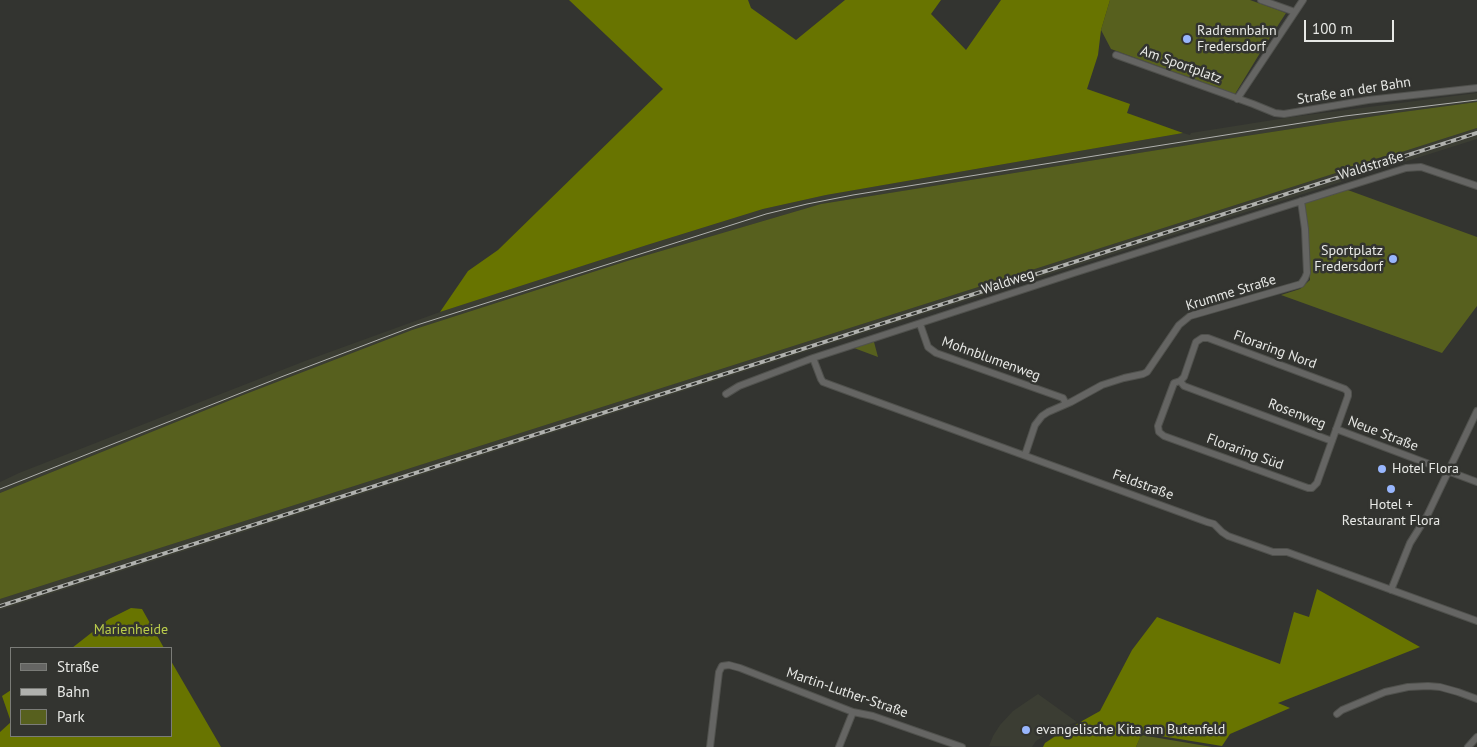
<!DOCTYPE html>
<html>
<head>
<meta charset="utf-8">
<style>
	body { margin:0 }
	#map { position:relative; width:1477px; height:747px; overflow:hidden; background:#333430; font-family:"PT Sans",sans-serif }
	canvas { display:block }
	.legend { position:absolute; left:10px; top:647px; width:162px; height:90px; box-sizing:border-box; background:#333430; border:1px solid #7b7c78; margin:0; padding:6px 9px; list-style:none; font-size:15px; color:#e7e8e5 }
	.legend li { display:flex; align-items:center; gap:10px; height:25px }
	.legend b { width:25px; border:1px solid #7b7c78 }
	.scale { position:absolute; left:1304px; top:20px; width:90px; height:22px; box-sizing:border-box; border:2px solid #e7e8e5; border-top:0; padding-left:6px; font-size:15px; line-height:18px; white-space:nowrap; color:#e7e8e5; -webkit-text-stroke:4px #333430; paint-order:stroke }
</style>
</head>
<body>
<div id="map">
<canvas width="1477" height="747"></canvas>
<ul class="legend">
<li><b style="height:6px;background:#656563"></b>Straße</li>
<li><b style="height:6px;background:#b0b1ae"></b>Bahn</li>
<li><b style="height:14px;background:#57601e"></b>Park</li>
</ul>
<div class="scale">100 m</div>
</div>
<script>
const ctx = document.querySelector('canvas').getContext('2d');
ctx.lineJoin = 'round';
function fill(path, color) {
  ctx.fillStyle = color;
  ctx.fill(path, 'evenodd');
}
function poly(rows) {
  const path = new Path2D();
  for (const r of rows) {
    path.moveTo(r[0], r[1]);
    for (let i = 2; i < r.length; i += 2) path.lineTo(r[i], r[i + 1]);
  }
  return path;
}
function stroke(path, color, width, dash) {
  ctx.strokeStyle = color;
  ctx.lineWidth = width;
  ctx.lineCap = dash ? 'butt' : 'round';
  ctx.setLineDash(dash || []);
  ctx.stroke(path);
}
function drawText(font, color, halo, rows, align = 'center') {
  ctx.font = font + ' "PT Sans",sans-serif';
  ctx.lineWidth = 5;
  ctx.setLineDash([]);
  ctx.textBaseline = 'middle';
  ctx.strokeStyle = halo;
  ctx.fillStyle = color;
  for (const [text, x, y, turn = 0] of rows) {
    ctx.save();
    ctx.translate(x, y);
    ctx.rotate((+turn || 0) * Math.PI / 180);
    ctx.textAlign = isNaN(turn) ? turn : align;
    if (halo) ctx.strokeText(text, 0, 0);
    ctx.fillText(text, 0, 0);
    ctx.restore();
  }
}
const built = poly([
	[1477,93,1477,102,1395,113,1226,139,821,204,627,261,412,330,243,395,0,493,0,482,19,473,305,361,440,312,647,245,763,209,826,195,1183,133,1190,135,1191,133,1292,117],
	[1477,128,1477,139,892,324,0,610,0,599],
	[1038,694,1077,722,1052,731,1036,741,1032,747,989,746,993,736,1000,725,1013,711]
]);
const green = poly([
	[1110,0,1250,0,1286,13,1260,53,1235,94,1111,49,1101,30],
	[1477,102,1477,128,0,599,0,493,243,395,412,330,627,261,821,204,1226,139,1395,113],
	[1345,189,1477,237,1477,306,1442,353,1281,295,1300,289,1310,280,1303,201],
	[874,342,878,357,854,348,872,342],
	[1141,735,1212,747,1136,747]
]);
const forest = poly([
	[569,0,748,0,751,8,796,40,845,0,941,0,931,14,966,50,1001,0,1110,0,1101,30,1098,55,1087,89,1130,104,1127,113,1183,133,826,195,763,209,647,245,440,312,468,271,498,250,663,89],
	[1317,589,1420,647,1278,703,1290,708,1230,734,1222,746,1142,733,1136,747,1043,747,1045,743,1057,735,1100,711,1132,650,1157,617,1280,664,1294,612,1309,617],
	[131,608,142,609,164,648,72,648,109,619],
	[171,661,221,747,0,747,0,732,11,722,2,696,11,690,11,736,171,736]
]);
const minor = poly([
	[1261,0,1295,12],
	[1116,55,1253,104,1275,113,1284,114,1368,100,1477,88],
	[1237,99,1303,0],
	[920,324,928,347,936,353,1063,398,1066,404],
	[813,358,821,379,823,382,831,385,1207,522,1214,524,1222,532,1228,536,1273,552,1287,552,1477,621],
	[1180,381,1184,377,1196,342,1202,338,1208,338,1345,389,1348,392,1348,396,1317,483,1312,488,1308,488,1164,436,1159,432,1158,426,1174,383,1180,381,1184,386,1332,441],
	[726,394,739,386,813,358,1077,272,1406,168,1421,167,1477,186],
	[1336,429,1477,482],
	[1025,455,1035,425,1042,416,1048,412,1071,402,1102,385,1124,378,1143,374,1147,372,1179,325,1190,316,1301,284,1305,278,1307,273,1305,229,1301,201],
	[1391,590,1410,543,1427,516,1477,411],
	[1337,714,1342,710,1385,692,1408,687,1428,686,1440,687,1458,692,1477,699],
	[710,747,719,672,722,666,729,665,740,668,853,712,873,716,962,747],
	[839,747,853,712],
	[1468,747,1477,737]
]);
const tram = poly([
	[0,489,281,377,417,325,766,214,807,204,853,195,1125,151,1345,116,1477,100]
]);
const rail = poly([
	[0,606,1477,133]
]);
const markers = [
	[1187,39,5,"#98b6fd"],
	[1393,259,5,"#98b6fd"],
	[1382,469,5,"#98b6fd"],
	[1391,489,5,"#98b6fd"],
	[1026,730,5,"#98b6fd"]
];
const poiNames = [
	["Radrennbahn",1197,31],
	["Fredersdorf",1197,47],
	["Sportplatz",1383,251,"right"],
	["Fredersdorf",1383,267,"right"],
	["Hotel Flora",1392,469],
	["Hotel +",1391,505,"center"],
	["Restaurant Flora",1391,521,"center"],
	["evangelische Kita am Butenfeld",1036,730]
];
const streetNames = [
	["Am Sportplatz",1181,65,20],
	["Straße an der Bahn",1354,91,-9],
	["Waldstraße",1371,166,-17],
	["Waldweg",1008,282,-18],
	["Krumme Straße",1231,293,-17],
	["Floraring Nord",1275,350,20],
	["Mohnblumenweg",991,359,20],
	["Rosenweg",1297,414,21],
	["Neue Straße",1383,434,21],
	["Floraring Süd",1245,452,20],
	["Feldstraße",1143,485,20],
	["Martin-Luther-Straße",847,693,19]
];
const parkNames = [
	["Marienheide",131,630]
];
fill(built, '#3b3d33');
fill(green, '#57601e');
fill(forest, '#687400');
stroke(minor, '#50514d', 8);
stroke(minor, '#656563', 6);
stroke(tram, '#b0b1ae', 1);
stroke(rail, '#b0b1ae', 4);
stroke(rail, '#333430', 2, [5.5]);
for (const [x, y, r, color] of markers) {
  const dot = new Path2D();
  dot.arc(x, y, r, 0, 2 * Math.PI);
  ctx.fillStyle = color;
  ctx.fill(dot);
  stroke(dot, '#333430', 2);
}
drawText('14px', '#e7e8e5', '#333430', poiNames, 'left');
drawText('14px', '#e7e8e5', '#333430', streetNames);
drawText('14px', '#bacc4b', '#333430', parkNames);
</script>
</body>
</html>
